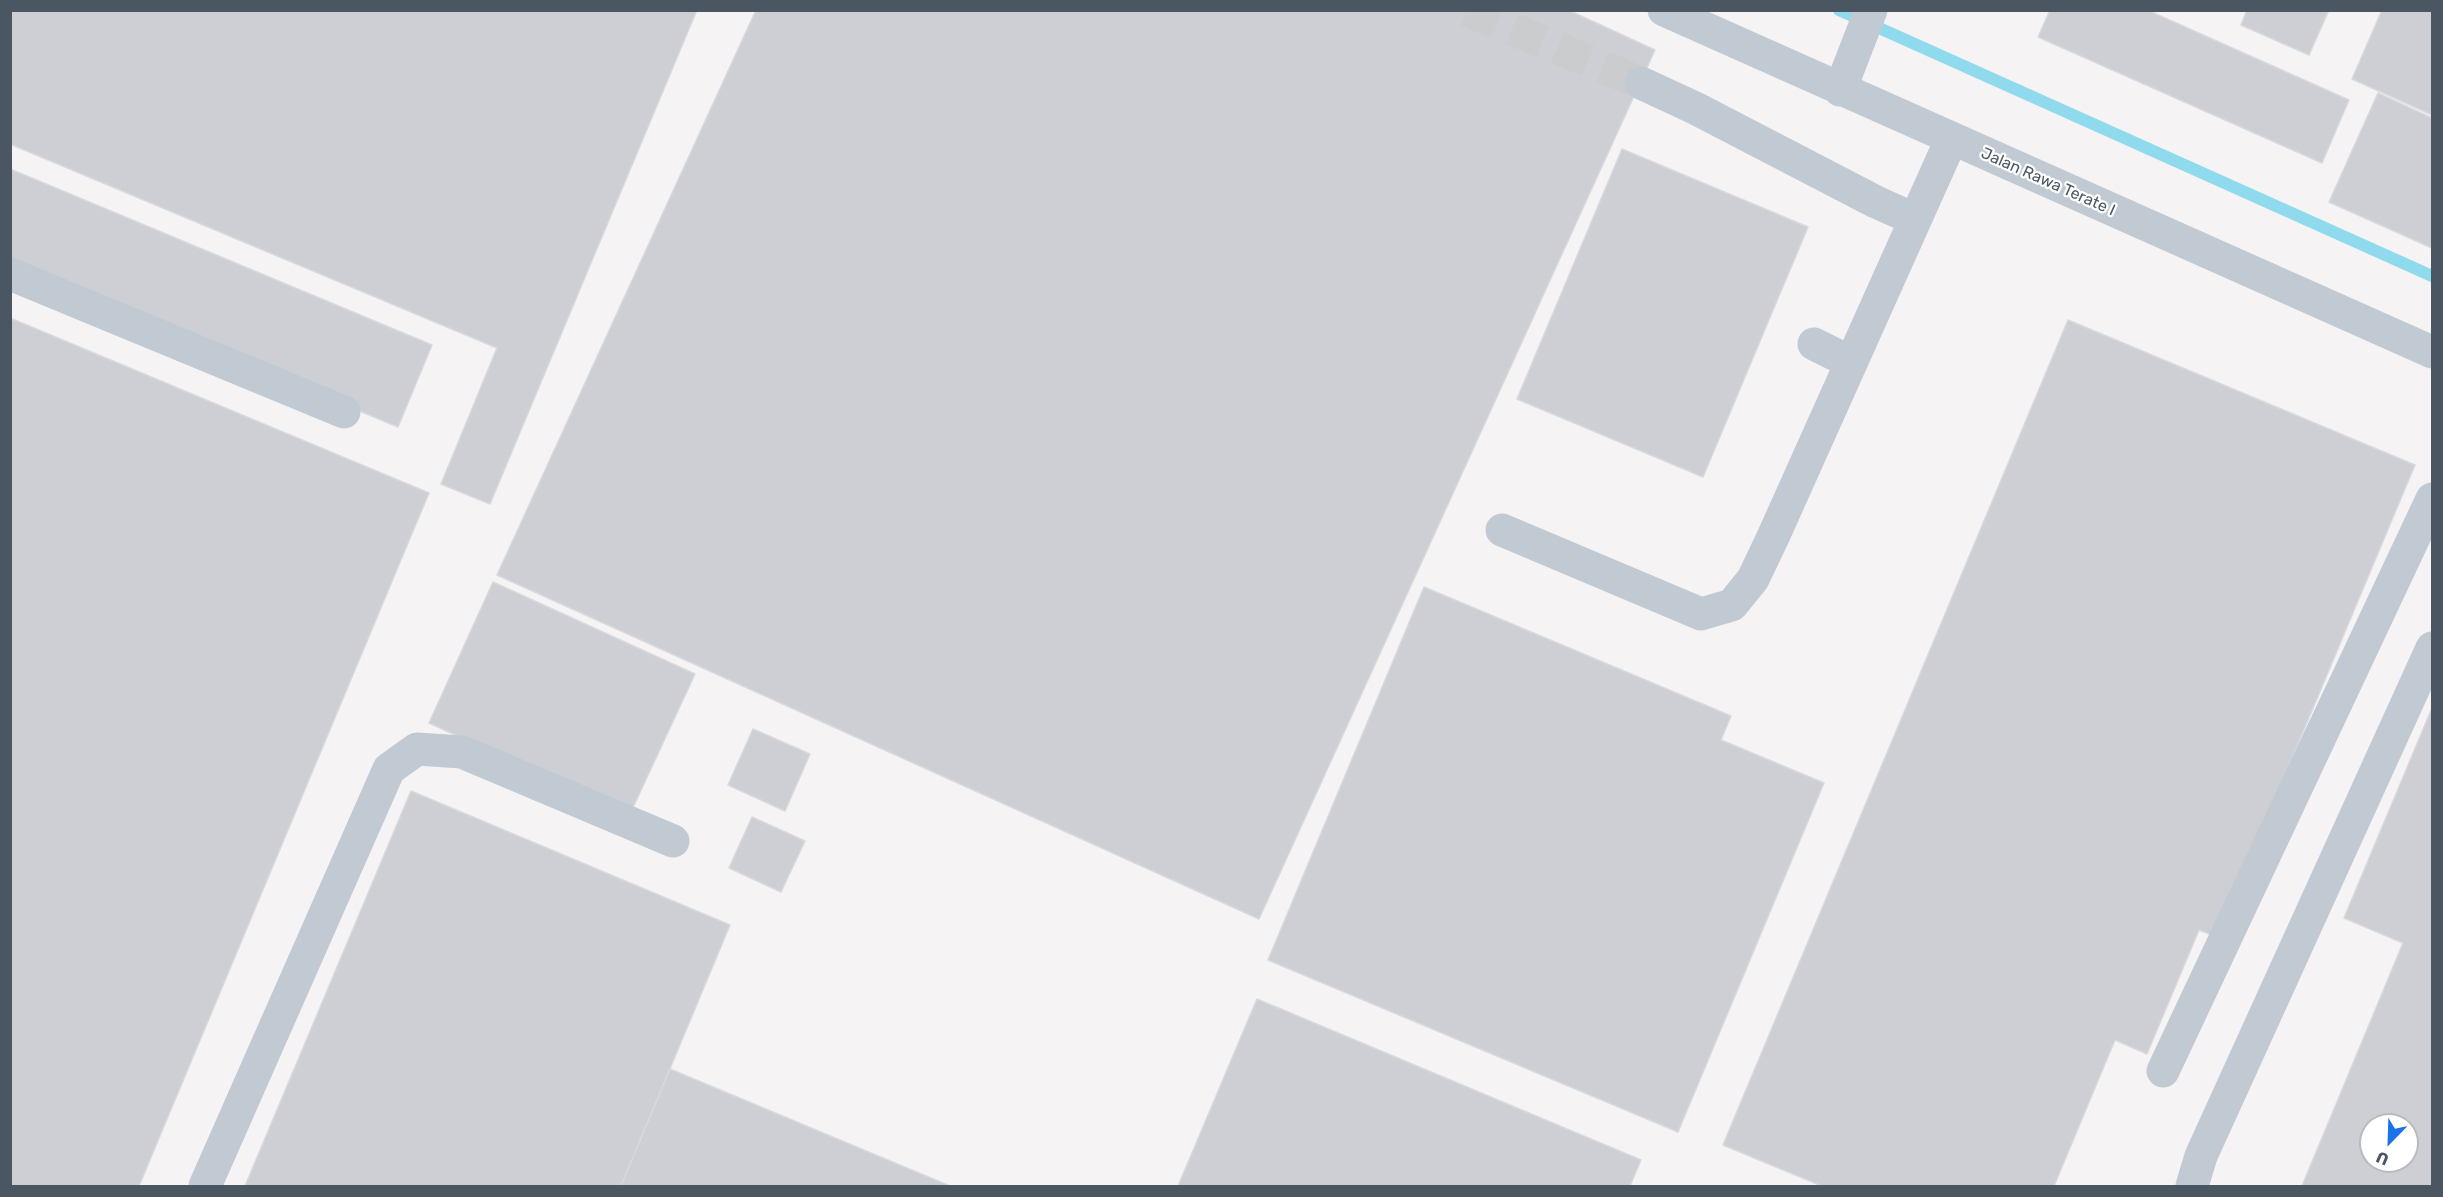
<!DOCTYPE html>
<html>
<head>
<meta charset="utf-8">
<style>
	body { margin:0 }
	#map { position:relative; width:2443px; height:1197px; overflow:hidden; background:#f5f3f3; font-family:Rubik,sans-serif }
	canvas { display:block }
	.frame { position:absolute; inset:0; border:12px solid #4a5661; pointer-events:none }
	.north { position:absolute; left:2359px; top:1113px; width:60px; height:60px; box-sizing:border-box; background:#fff; border:2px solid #b7bbc0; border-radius:50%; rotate:203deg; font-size:16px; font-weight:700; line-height:24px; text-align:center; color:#4a5661 }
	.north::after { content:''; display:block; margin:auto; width:21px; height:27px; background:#1a73e8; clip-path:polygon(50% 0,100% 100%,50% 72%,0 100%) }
</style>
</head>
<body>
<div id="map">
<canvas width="2443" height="1197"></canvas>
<div class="frame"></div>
<div class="north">U</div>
</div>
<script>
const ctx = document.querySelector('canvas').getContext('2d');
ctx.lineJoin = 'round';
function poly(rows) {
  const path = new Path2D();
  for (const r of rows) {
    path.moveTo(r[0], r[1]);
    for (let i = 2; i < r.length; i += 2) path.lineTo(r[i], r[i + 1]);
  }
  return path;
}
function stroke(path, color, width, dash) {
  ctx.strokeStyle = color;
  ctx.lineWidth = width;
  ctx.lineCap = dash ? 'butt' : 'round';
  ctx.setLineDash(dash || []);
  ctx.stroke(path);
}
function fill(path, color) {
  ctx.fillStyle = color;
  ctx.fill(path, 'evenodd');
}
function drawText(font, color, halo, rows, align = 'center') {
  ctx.font = font + ' Rubik,sans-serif';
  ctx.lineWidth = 4.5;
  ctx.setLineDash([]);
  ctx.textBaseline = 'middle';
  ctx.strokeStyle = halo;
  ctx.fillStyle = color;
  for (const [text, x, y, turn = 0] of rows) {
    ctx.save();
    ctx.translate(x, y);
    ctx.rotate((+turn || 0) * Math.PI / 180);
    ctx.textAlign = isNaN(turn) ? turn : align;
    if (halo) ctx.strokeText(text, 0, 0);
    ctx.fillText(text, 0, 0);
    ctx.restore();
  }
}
const stream = poly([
	[1839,10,2432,276]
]);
const building = poly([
	[10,10,697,10,490,504,441,484,497,348,10,144,10,10],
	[756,10,1568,10,1655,50,1259,919,497,575,756,10],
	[2050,10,2147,10,2349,100,2322,163,2038,37,2050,10],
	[2247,10,2329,10,2309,55,2241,25,2247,10],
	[2382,10,2432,10,2432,115,2352,79,2382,10],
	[2378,93,2432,118,2432,248,2329,202,2378,93],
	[1622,149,1808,227,1703,477,1517,399,1622,149],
	[10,169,432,345,398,427,10,265,10,169],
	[10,318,429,493,139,1186,10,1186,10,318],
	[2068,320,2415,465,2217,937,2199,930,2147,1054,2115,1040,2054,1186,1822,1186,1723,1145,2068,320],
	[493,582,695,674,630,814,429,723,493,582],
	[1424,587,1731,716,1721,740,1824,783,1678,1132,1268,960,1424,587],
	[2432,708,2432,1186,2302,1186,2403,943,2344,918,2432,708],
	[2371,1125,2407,1125,2407,1161,2371,1161,2371,1125],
	[753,729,810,754,785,811,728,785,753,729],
	[411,791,730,925,621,1186,245,1186,411,791],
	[752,817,805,841,781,892,729,868,752,817],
	[1257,999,1641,1160,1630,1186,1178,1186,1257,999],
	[670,1069,950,1186,621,1186,670,1069]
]);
const minorTunnel = poly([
	[1467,10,1641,83]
]);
const minor = poly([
	[1664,10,2432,352],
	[1641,83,1695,108,1876,202,1914,219],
	[1840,90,1871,10],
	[10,274,344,412],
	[1814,344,1850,362],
	[1502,530,1701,614,1732,605,1753,579,1773,537,1951,140],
	[2163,1071,2432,499],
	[205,1186,389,769,417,749,462,752,673,841],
	[2192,1186,2201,1156,2432,648]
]);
const streetNames = [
	["Jalan Rawa Terate I",2048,182,24]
];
stroke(stream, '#90daee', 12);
fill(building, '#cdcfd5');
stroke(building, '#d7d9de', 1.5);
stroke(minorTunnel, '#caccce', 33, [33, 16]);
stroke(minor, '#c1cad2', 33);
drawText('16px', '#4a5661', '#fff', streetNames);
</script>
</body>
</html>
